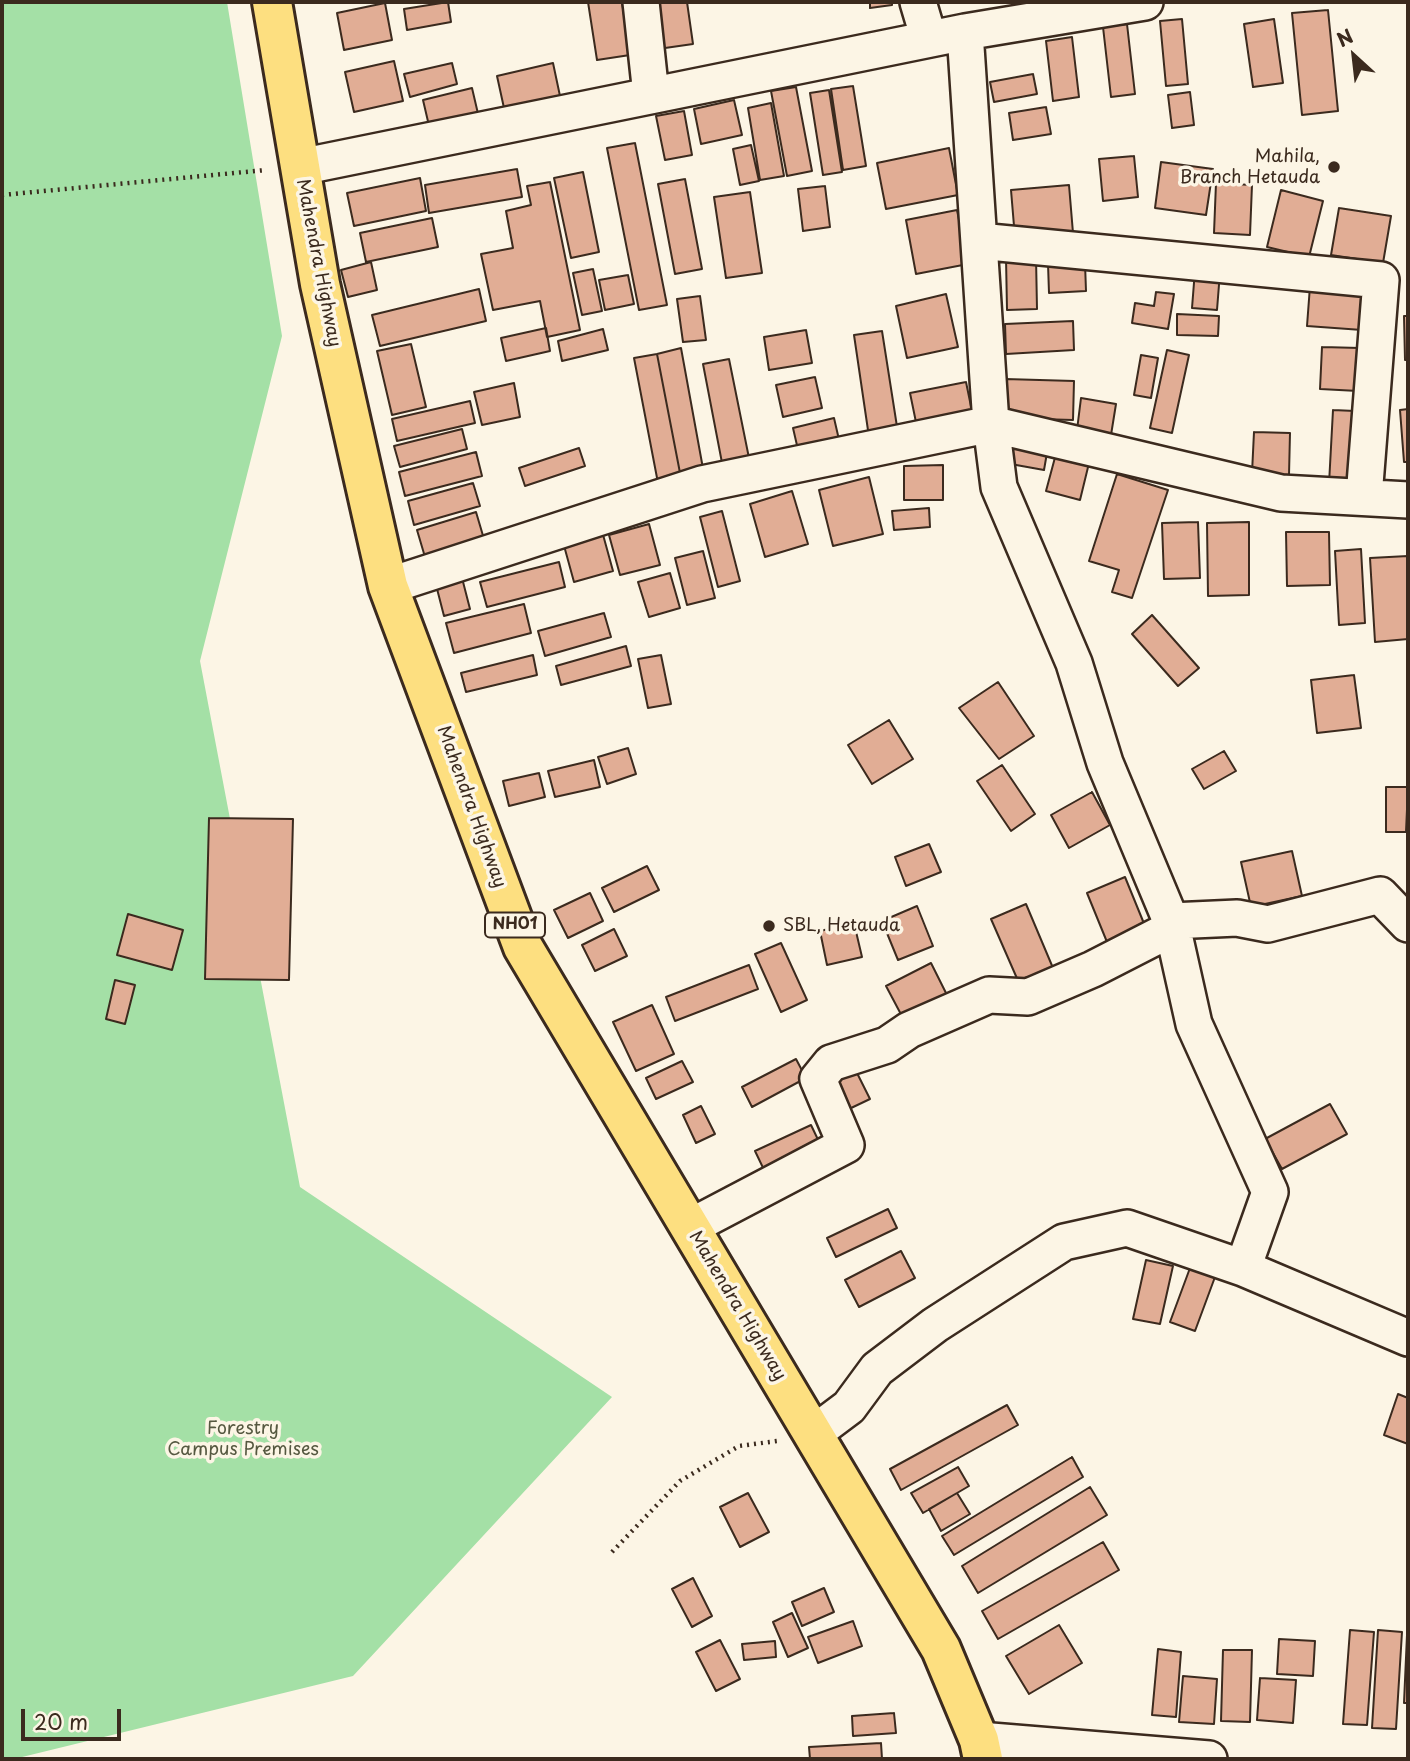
<!DOCTYPE html>
<html>
<head>
<meta charset="utf-8">
<style>
	body { margin:0 }
	#map { position:relative; width:1410px; height:1761px; overflow:hidden; background:#fcf5e5; font-family:"Playpen Sans",sans-serif }
	canvas { display:block }
	.frame { position:absolute; inset:0; border:4px solid #3b2a1e; pointer-events:none }
	.north { position:absolute; left:1319px; top:21px; width:70px; height:70px; -webkit-text-stroke:5px #fcf5e5; paint-order:stroke; rotate:333deg; font-size:19px; font-weight:700; line-height:28px; text-align:center; color:#3b2a1e }
	.north::after { content:''; display:block; margin:auto; width:24px; height:32px; background:#3b2a1e; clip-path:polygon(50% 0,100% 100%,50% 72%,0 100%) }
	.scale { position:absolute; left:21px; top:1709px; width:100px; height:32px; box-sizing:border-box; border:4px solid #3b2a1e; border-top:0; padding-left:9px; font-size:21px; line-height:24px; white-space:nowrap; color:#3b2a1e; -webkit-text-stroke:5px #fcf5e5; paint-order:stroke }
</style>
</head>
<body>
<div id="map">
<canvas width="1410" height="1761"></canvas>
<div class="frame"></div>
<div class="north">N</div>
<div class="scale">20 m</div>
</div>
<script>
const ctx = document.querySelector('canvas').getContext('2d');
ctx.lineJoin = 'round';
function fill(path, color) {
  ctx.fillStyle = color;
  ctx.fill(path, 'evenodd');
}
function poly(rows) {
  const path = new Path2D();
  for (const r of rows) {
    path.moveTo(r[0], r[1]);
    for (let i = 2; i < r.length; i += 2) path.lineTo(r[i], r[i + 1]);
  }
  return path;
}
function stroke(path, color, width, dash) {
  ctx.strokeStyle = color;
  ctx.lineWidth = width;
  ctx.lineCap = dash ? 'butt' : 'round';
  ctx.setLineDash(dash || []);
  ctx.stroke(path);
}
function drawText(font, color, halo, rows, align = 'center') {
  ctx.font = font + ' "Playpen Sans",sans-serif';
  ctx.lineWidth = 7;
  ctx.setLineDash([]);
  ctx.textBaseline = 'middle';
  ctx.strokeStyle = halo;
  ctx.fillStyle = color;
  for (const [text, x, y, turn = 0] of rows) {
    ctx.save();
    ctx.translate(x, y);
    ctx.rotate((+turn || 0) * Math.PI / 180);
    ctx.textAlign = isNaN(turn) ? turn : align;
    if (halo) ctx.strokeText(text, 0, 0);
    ctx.fillText(text, 0, 0);
    ctx.restore();
  }
}
const green = poly([
	[2,2,227,2,282,336,200,661,300,1187,612,1397,353,1676,14,1759,2,1759]
]);
const building = poly([
	[448,2,451,22,407,30,404,9,448,2],
	[588,2,622,2,630,55,597,60,588,2],
	[651,2,687,2,693,44,658,49,651,2],
	[870,2,892,2,892,5,870,8,870,2],
	[385,3,392,40,344,50,337,13,385,3],
	[1328,10,1338,111,1302,115,1292,13,1328,10],
	[1182,19,1188,84,1166,86,1160,21,1182,19],
	[1274,19,1283,83,1253,87,1244,24,1274,19],
	[1127,24,1135,94,1111,97,1103,27,1127,24],
	[1072,37,1079,97,1053,101,1046,41,1072,37],
	[394,61,403,101,354,112,345,72,394,61],
	[452,63,457,84,410,97,404,74,452,63],
	[553,63,560,96,504,108,497,76,553,63],
	[1033,74,1037,94,994,102,990,82,1033,74],
	[853,86,866,166,843,170,831,89,853,86],
	[796,87,812,171,787,176,771,91,796,87],
	[472,88,479,118,430,130,423,100,472,88],
	[829,90,842,172,823,175,810,93,829,90],
	[1190,92,1194,125,1172,128,1168,95,1190,92],
	[734,100,742,135,701,144,694,109,734,100],
	[771,103,784,176,760,180,748,108,771,103],
	[1046,107,1051,134,1013,140,1009,113,1046,107],
	[684,111,692,155,665,160,656,116,684,111],
	[635,143,667,305,639,310,607,148,635,143],
	[751,145,759,181,740,185,733,149,751,145],
	[949,148,958,195,886,209,877,163,949,148],
	[1134,156,1138,197,1103,201,1099,159,1134,156],
	[1161,162,1213,169,1206,215,1155,208,1161,162],
	[517,169,522,197,429,213,425,185,517,169],
	[583,172,599,252,571,258,554,178,583,172],
	[420,178,426,211,354,226,347,193,420,178],
	[685,179,702,269,675,274,658,184,685,179],
	[550,182,580,330,547,337,540,301,493,310,481,254,513,248,506,211,531,205,527,186,550,182],
	[1216,183,1252,185,1250,235,1214,233,1216,183],
	[1069,185,1073,233,1015,238,1011,190,1069,185],
	[825,186,830,227,803,231,798,189,825,186],
	[1281,190,1323,201,1309,257,1267,247,1281,190],
	[750,192,762,273,726,278,714,197,750,192],
	[1339,208,1391,216,1383,263,1331,255,1339,208],
	[957,210,968,264,916,274,906,220,957,210],
	[432,218,438,247,366,262,360,233,432,218],
	[1036,257,1037,309,1007,310,1006,258,1036,257],
	[371,262,377,290,348,297,341,270,371,262],
	[1085,263,1086,291,1049,293,1048,264,1085,263],
	[593,269,602,311,582,315,573,273,593,269],
	[1195,270,1220,272,1217,310,1192,308,1195,270],
	[628,275,634,304,605,310,599,280,628,275],
	[1310,286,1364,288,1362,330,1307,326,1310,286],
	[479,289,486,321,380,346,372,315,479,289],
	[1156,292,1174,294,1168,329,1132,323,1135,303,1154,306,1156,292],
	[946,294,958,347,907,358,896,306,946,294],
	[700,296,706,340,683,342,677,299,700,296],
	[1177,314,1219,316,1218,336,1177,335,1177,314],
	[1404,316,1408,316,1408,360,1405,360,1404,316],
	[1073,321,1074,350,1006,354,1005,324,1073,321],
	[546,328,550,351,506,361,501,338,546,328],
	[603,329,608,350,562,361,558,341,603,329],
	[806,330,812,363,769,370,764,337,806,330],
	[882,331,898,433,869,437,854,335,882,331],
	[411,344,426,407,392,415,377,351,411,344],
	[1322,347,1360,348,1358,391,1320,389,1322,347],
	[681,348,704,474,681,478,657,354,681,348],
	[1167,350,1189,355,1172,433,1150,428,1167,350],
	[657,354,681,478,658,483,634,358,657,354],
	[1141,355,1158,358,1151,398,1134,395,1141,355],
	[729,359,750,463,723,468,703,364,729,359],
	[815,377,822,408,783,417,776,385,815,377],
	[1005,379,1074,381,1073,420,1004,418,1005,379],
	[966,382,974,421,918,432,910,393,966,382],
	[514,383,520,417,482,425,474,392,514,383],
	[1081,398,1116,404,1111,435,1077,430,1081,398],
	[470,401,475,423,397,441,392,419,470,401],
	[1408,409,1408,462,1404,462,1400,410,1408,409],
	[1333,410,1355,411,1350,485,1329,484,1333,410],
	[834,418,840,444,799,454,793,428,834,418],
	[462,429,467,449,400,467,394,446,462,429],
	[1254,432,1290,433,1289,475,1252,473,1254,432],
	[1010,440,1048,447,1044,470,1005,463,1010,440],
	[579,448,585,466,525,486,519,468,579,448],
	[1057,450,1090,459,1080,500,1046,491,1057,450],
	[476,452,482,476,405,496,399,472,476,452],
	[943,465,943,500,904,500,904,466,943,465],
	[1117,474,1168,490,1132,598,1112,592,1119,570,1089,561,1117,474],
	[869,477,883,534,833,546,819,490,869,477],
	[473,483,480,506,414,525,408,501,473,483],
	[792,491,808,544,765,557,750,504,792,491],
	[929,508,930,527,894,530,892,511,929,508],
	[722,511,740,581,718,587,700,517,722,511],
	[476,512,484,539,425,557,417,530,476,512],
	[1198,522,1200,578,1164,579,1162,523,1198,522],
	[1249,522,1249,595,1208,596,1207,523,1249,522],
	[649,524,660,565,620,575,609,535,649,524],
	[602,531,613,571,574,582,563,542,602,531],
	[1286,532,1329,532,1330,585,1287,586,1286,532],
	[1361,549,1365,623,1339,625,1335,551,1361,549],
	[703,551,715,598,687,605,675,558,703,551],
	[1408,556,1408,639,1375,642,1370,558,1408,556],
	[559,562,565,587,487,607,480,582,559,562],
	[670,573,680,608,649,617,638,582,670,573],
	[461,574,470,609,444,616,435,581,461,574],
	[524,604,531,633,454,653,446,623,524,604],
	[604,613,611,637,545,656,538,631,604,613],
	[1152,615,1199,668,1178,686,1132,634,1152,615],
	[626,646,631,666,561,685,556,666,626,646],
	[533,655,537,675,466,692,461,673,533,655],
	[661,655,671,704,648,708,638,659,661,655],
	[1354,675,1361,728,1317,733,1311,680,1354,675],
	[998,682,1034,736,999,759,959,708,998,682],
	[889,720,913,759,872,784,848,745,889,720],
	[628,748,636,774,607,784,598,757,628,748],
	[1224,751,1236,771,1204,789,1192,769,1224,751],
	[594,760,600,787,555,797,548,771,594,760],
	[1002,765,1035,814,1011,831,977,781,1002,765],
	[539,773,545,797,509,806,503,781,539,773],
	[1386,787,1408,787,1406,832,1386,832,1386,787],
	[1092,792,1110,825,1069,848,1051,815,1092,792],
	[209,818,293,819,289,980,205,979,209,818],
	[929,844,941,872,906,886,895,857,929,844],
	[1292,851,1302,896,1251,907,1241,862,1292,851],
	[647,866,659,890,614,912,602,888,647,866],
	[1125,877,1145,926,1107,942,1087,893,1125,877],
	[590,893,603,921,568,938,554,910,590,893],
	[1026,904,1053,968,1019,983,991,919,1026,904],
	[917,906,933,946,898,960,882,921,917,906],
	[128,914,183,930,172,970,117,955,128,914],
	[854,923,862,957,827,965,820,931,854,923],
	[614,929,627,956,595,971,582,945,614,929],
	[781,943,807,1000,781,1012,755,954,781,943],
	[931,963,948,997,904,1020,886,986,931,963],
	[749,965,758,989,675,1021,666,997,749,965],
	[115,980,135,985,125,1024,106,1019,115,980],
	[652,1005,674,1054,636,1071,613,1022,652,1005],
	[796,1059,806,1078,752,1107,742,1087,796,1059],
	[682,1061,693,1082,656,1099,646,1078,682,1061],
	[853,1065,870,1099,849,1109,833,1075,853,1065],
	[1330,1104,1347,1134,1282,1169,1265,1139,1330,1104],
	[701,1106,715,1134,696,1143,683,1115,701,1106],
	[811,1125,822,1148,766,1174,755,1151,811,1125],
	[888,1209,897,1228,836,1257,827,1238,888,1209],
	[901,1251,915,1278,859,1307,845,1280,901,1251],
	[1146,1260,1173,1266,1160,1324,1133,1319,1146,1260],
	[1190,1268,1215,1277,1195,1331,1170,1322,1190,1268],
	[1398,1394,1408,1398,1408,1444,1384,1435,1398,1394],
	[1007,1405,1018,1425,901,1490,890,1469,1007,1405],
	[1072,1457,1083,1477,954,1555,942,1536,1072,1457],
	[958,1467,969,1486,923,1513,911,1493,958,1467],
	[1090,1487,1107,1515,978,1593,962,1566,1090,1487],
	[748,1493,769,1532,740,1547,720,1507,748,1493],
	[957,1493,970,1514,941,1531,929,1509,957,1493],
	[1103,1542,1119,1570,998,1639,982,1611,1103,1542],
	[693,1578,712,1616,692,1627,672,1589,693,1578],
	[824,1588,834,1612,802,1626,792,1602,824,1588],
	[792,1613,808,1648,788,1657,773,1622,792,1613],
	[853,1621,862,1646,818,1663,808,1637,853,1621],
	[1059,1625,1082,1663,1029,1694,1006,1656,1059,1625],
	[1350,1630,1374,1632,1367,1725,1343,1724,1350,1630],
	[1378,1630,1402,1632,1396,1729,1372,1728,1378,1630],
	[1407,1635,1408,1636,1408,1703,1404,1703,1407,1635],
	[1279,1639,1315,1641,1313,1676,1277,1674,1279,1639],
	[720,1640,740,1679,716,1691,696,1652,720,1640],
	[775,1641,776,1657,744,1660,742,1644,775,1641],
	[1158,1649,1181,1652,1176,1717,1152,1715,1158,1649],
	[1223,1650,1252,1650,1250,1722,1221,1721,1223,1650],
	[1183,1676,1217,1679,1214,1724,1179,1722,1183,1676],
	[1260,1678,1296,1680,1293,1723,1257,1720,1260,1678],
	[894,1713,896,1733,853,1736,852,1716,894,1713],
	[881,1743,882,1759,810,1759,809,1747,881,1743]
]);
const path = poly([
	[2,195,266,170],
	[612,1552,680,1481,739,1446,777,1441]
]);
const minor = poly([
	[641,2,651,95],
	[918,2,929,39],
	[965,32,991,424,999,487,1074,663,1105,763,1171,921,1194,1024,1270,1192,1243,1268],
	[300,167,965,32,1145,2],
	[979,241,1381,280,1364,497],
	[388,586,702,484,991,424,1281,493,1408,500],
	[1171,921,1237,918,1268,924,1380,895,1408,924],
	[690,1227,846,1145,818,1079,831,1063,887,1045,909,1030,989,995,1028,997,1093,969,1173,928],
	[813,1434,849,1407,877,1369,935,1325,1064,1242,1127,1228,1243,1268,1408,1338],
	[979,1740,1209,1759]
]);
const highway = poly([
	[272,2,320,284,388,586,523,947,941,1649,979,1740,983,1759]
]);
const markers = [
	[1334,167,7,"#3b2a1e"],
	[769,926,7,"#3b2a1e"]
];
const shields = [
	[515,925,60]
];
const shieldNames = [
	["NH01",515,925]
];
const poiNames = [
	["Mahila,",1320,157],
	["Branch Hetauda",1320,178],
	["SBL, Hetauda",783,926,"left"]
];
const streetNames = [
	["Mahendra Highway",318,263,79],
	["Mahendra Highway",471,807,70],
	["Mahendra Highway",737,1306,59]
];
const parkNames = [
	["Forestry",243,1429],
	["Campus Premises",243,1450]
];
fill(green, '#a4e0a6');
fill(building, '#e1ad95');
stroke(building, '#3b2a1e', 2);
stroke(minor, '#3b2a1e', 40);
stroke(highway, '#3b2a1e', 44);
stroke(path, '#3b2a1e', 4.5, [2, 5]);
stroke(minor, '#fcf5e5', 35);
stroke(highway, '#fddf80', 38);
for (const [x, y, r, color] of markers) {
  const dot = new Path2D();
  dot.arc(x, y, r, 0, 2 * Math.PI);
  ctx.fillStyle = color;
  ctx.fill(dot);
  stroke(dot, '#fcf5e5', 2.5);
}
for (const [x, y, w] of shields) {
  const box = new Path2D();
  box.roundRect(x - w / 2, y - 12.5, w, 25, 5);
  ctx.fillStyle = '#fcf5e5';
  ctx.fill(box);
  stroke(box, '#3b2a1e', 2);
}
drawText('bold 16px', '#3b2a1e', null, shieldNames);
drawText('18px', '#3b2a1e', '#fcf5e5', poiNames, 'right');
drawText('18px', '#3b2a1e', '#fcf5e5', streetNames);
drawText('18px', '#555840', '#fcf5e5', parkNames);
</script>
</body>
</html>
